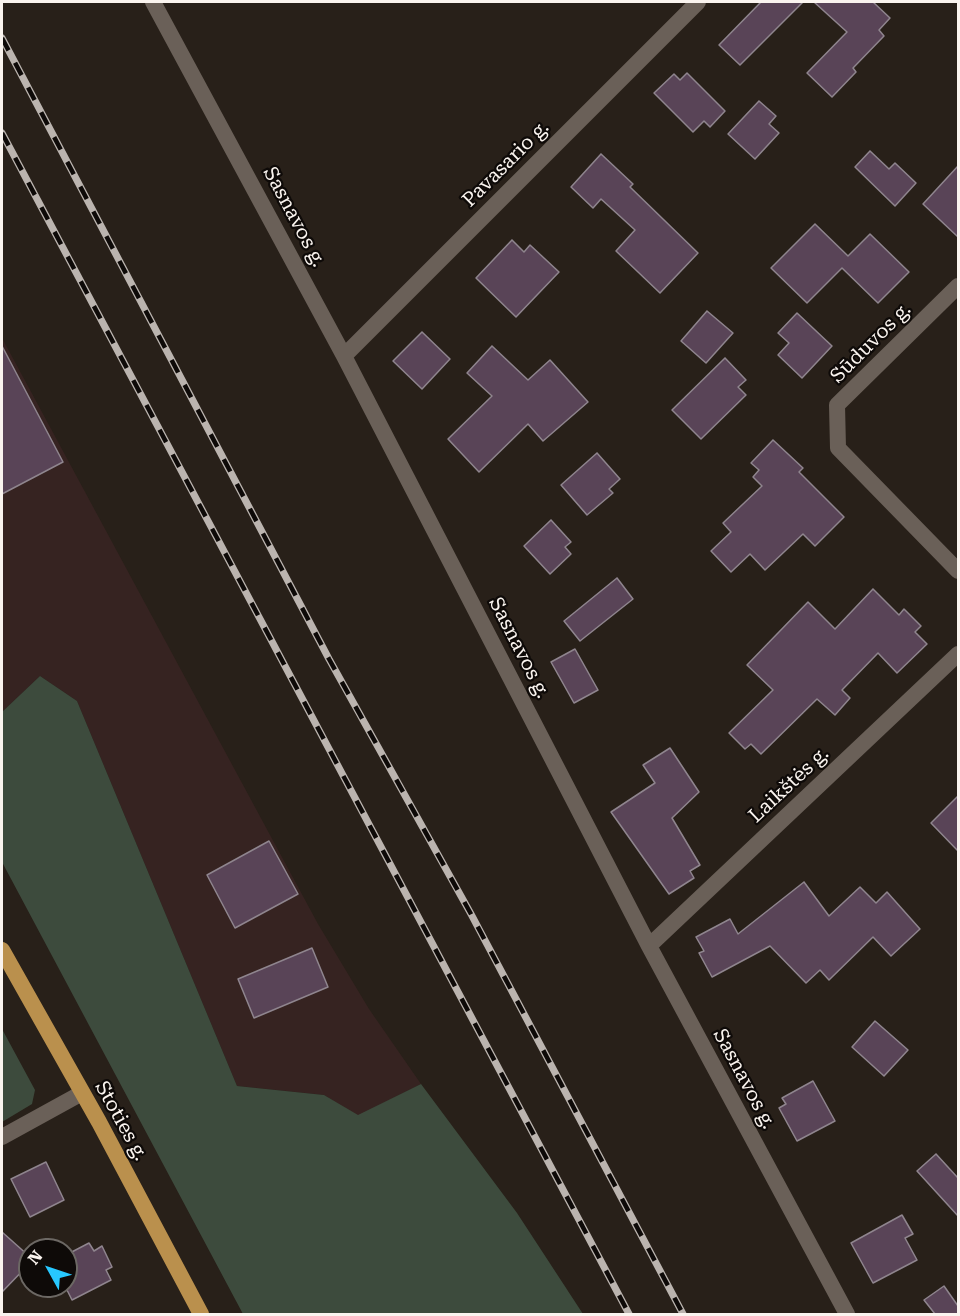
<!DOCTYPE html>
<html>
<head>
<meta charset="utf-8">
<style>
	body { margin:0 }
	#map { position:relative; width:960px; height:1316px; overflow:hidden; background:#282019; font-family:"Roboto Serif",serif }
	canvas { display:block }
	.frame { position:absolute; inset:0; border:3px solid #faf4ef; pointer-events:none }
	.north { position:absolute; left:18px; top:1238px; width:60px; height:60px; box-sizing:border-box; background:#0e0a08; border:2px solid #6c6864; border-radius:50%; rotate:310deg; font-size:16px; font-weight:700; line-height:24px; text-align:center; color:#faf4ef }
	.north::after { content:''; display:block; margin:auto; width:21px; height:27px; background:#27c8ff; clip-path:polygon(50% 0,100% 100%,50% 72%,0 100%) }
</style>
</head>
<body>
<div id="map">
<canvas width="960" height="1316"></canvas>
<div class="frame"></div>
<div class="north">N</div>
</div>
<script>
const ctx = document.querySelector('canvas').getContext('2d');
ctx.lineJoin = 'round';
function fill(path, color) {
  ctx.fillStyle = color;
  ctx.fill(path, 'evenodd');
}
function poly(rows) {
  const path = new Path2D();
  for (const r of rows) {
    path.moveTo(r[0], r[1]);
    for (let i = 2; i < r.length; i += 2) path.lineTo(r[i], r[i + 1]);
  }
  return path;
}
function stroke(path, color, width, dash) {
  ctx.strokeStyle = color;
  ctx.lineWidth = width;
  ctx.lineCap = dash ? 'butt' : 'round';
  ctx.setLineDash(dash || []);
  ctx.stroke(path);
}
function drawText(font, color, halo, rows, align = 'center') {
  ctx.font = font + ' "Roboto Serif",serif';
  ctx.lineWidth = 4.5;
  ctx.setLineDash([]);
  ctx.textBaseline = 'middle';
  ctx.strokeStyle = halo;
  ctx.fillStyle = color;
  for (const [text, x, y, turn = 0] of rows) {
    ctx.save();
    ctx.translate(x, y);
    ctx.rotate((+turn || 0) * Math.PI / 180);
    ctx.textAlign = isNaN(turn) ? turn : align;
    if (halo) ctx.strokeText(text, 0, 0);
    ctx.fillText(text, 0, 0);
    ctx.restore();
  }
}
const industrial = poly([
	[2,338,318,924,369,1009,421,1084,358,1116,324,1095,237,1086,77,701,40,676,2,712]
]);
const green = poly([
	[40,676,77,701,237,1086,324,1095,358,1115,421,1084,517,1213,583,1314,243,1314,2,862,2,712],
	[2,1029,35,1090,32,1104,2,1122]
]);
const building = poly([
	[761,2,803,2,740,65,719,45,761,2],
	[814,2,873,2,890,18,879,30,884,36,853,68,856,72,832,97,807,73,847,32,814,2],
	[687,73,725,111,710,127,704,121,693,132,654,93,674,74,680,80,687,73],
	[759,101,776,116,769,124,779,133,755,159,728,134,759,101],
	[870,151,889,169,895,163,916,183,895,206,855,167,870,151],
	[601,154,633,184,630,187,698,253,660,293,616,251,635,230,601,199,593,208,571,187,601,154],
	[958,166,958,237,923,204,958,166],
	[815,224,848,256,870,234,909,272,878,303,842,268,807,303,771,268,815,224],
	[512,240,524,252,530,245,559,272,516,317,476,278,512,240],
	[707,311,733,333,706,363,681,341,707,311],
	[797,313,832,346,802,378,778,355,789,343,778,333,797,313],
	[422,332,450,359,422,389,393,361,422,332],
	[2,346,63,462,2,494,2,346],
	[492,346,528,380,550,360,588,402,543,441,528,424,479,472,448,439,492,396,467,373,492,346],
	[725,358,746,380,738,387,746,395,701,439,672,410,725,358],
	[773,440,803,468,799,472,844,517,815,546,803,534,765,570,750,554,731,572,711,551,731,532,723,523,762,486,753,477,759,470,751,463,773,440],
	[597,453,620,479,609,489,613,493,587,515,561,485,597,453],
	[551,520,571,542,565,547,571,554,550,574,524,546,551,520],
	[617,578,633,599,580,641,564,621,617,578],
	[873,589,899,615,904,609,921,626,915,632,927,644,897,673,878,653,842,690,850,698,835,715,817,699,761,754,751,744,745,749,729,733,773,690,747,665,808,602,835,629,873,589],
	[575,649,598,690,574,703,551,662,575,649],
	[670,748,699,792,672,818,700,865,690,871,694,878,669,894,611,812,655,783,643,765,670,748],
	[958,796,958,851,931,823,958,796],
	[269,841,298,894,235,928,207,875,269,841],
	[804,882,829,916,860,887,876,903,887,892,920,929,891,956,873,937,829,980,820,970,806,983,770,946,712,977,699,953,704,951,696,937,730,919,738,934,804,882],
	[312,948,328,987,254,1018,238,979,312,948],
	[875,1021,908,1050,884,1076,852,1047,875,1021],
	[813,1081,835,1121,797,1141,779,1108,786,1104,782,1098,813,1081],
	[936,1154,958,1178,958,1216,917,1171,936,1154],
	[46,1162,64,1200,30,1217,11,1179,46,1162],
	[902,1215,913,1234,905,1238,917,1260,873,1283,851,1243,902,1215],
	[2,1232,30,1257,30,1263,2,1292,2,1232],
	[89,1243,94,1251,102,1246,112,1267,106,1270,111,1280,72,1300,65,1286,66,1255,89,1243],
	[944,1286,958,1306,958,1314,935,1314,924,1300,944,1286]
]);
const minor = poly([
	[153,2,344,356,649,946,847,1314],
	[958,286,837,405,838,448,958,571],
	[344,356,698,2],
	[649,946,958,654],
	[2,1137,82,1093]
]);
const primary = poly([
	[2,950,99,1122,201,1314]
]);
const rail = poly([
	[2,38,329,659,471,914,683,1314],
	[2,133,629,1314]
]);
const streetNames = [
	["Pavasario g.",506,164,-45],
	["Sasnavos g.",294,217,62],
	["Sūduvos g.",871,343,-45],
	["Sasnavos g.",519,648,63],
	["Laikštės g.",789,785,-43],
	["Sasnavos g.",744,1079,62],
	["Stoties g.",121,1121,61]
];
fill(industrial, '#362321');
fill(green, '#3d4b3d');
fill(building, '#594457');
stroke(building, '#8f858e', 1.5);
stroke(minor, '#6a6058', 16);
stroke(primary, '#ba904d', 16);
stroke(rail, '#bbb4af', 7);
stroke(rail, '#0e0a08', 4.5, [14]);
drawText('20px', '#faf4ef', '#0e0a08', streetNames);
</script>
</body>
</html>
